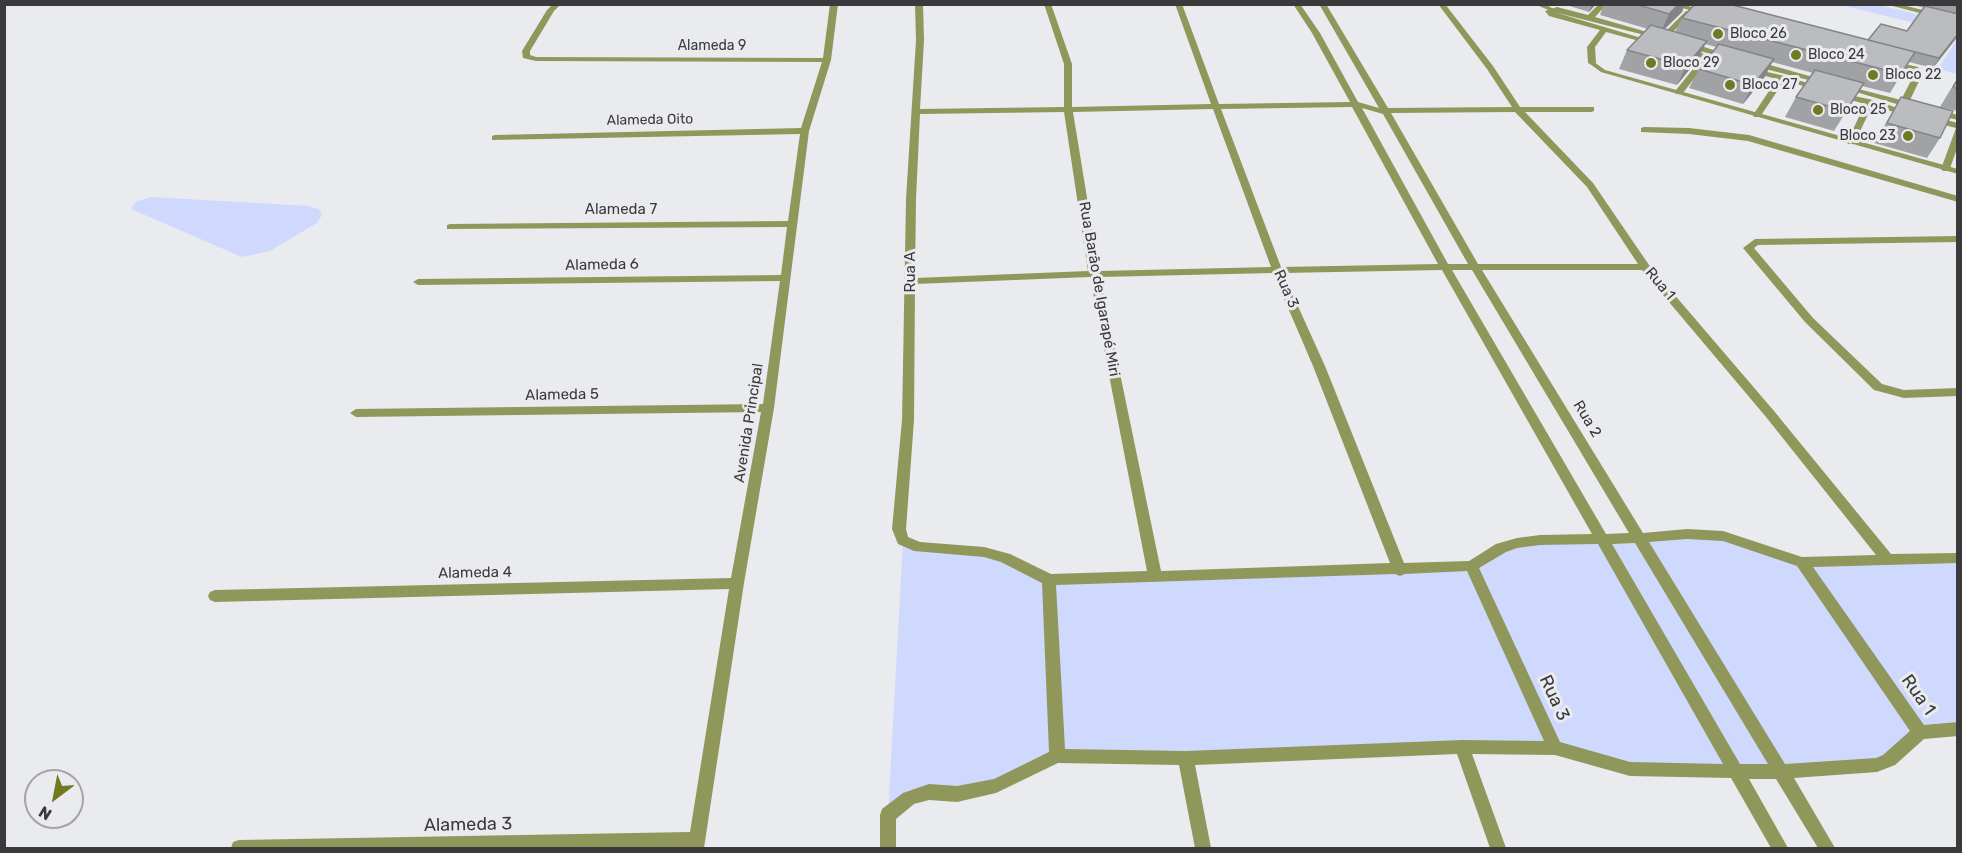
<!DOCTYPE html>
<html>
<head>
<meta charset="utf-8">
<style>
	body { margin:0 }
	#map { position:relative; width:1962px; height:853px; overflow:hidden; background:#eaebef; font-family:Rubik,sans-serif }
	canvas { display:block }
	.frame { position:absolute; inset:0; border:6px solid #3a3a3c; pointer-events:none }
	.north { position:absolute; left:24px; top:769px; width:60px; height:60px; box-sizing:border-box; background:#eaebef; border:2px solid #a4a4a7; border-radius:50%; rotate:212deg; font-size:16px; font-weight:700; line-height:24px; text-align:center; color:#3a3a3c }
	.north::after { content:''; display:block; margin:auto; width:21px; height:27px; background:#717923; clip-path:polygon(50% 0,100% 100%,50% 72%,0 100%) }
</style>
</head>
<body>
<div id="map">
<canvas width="1962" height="853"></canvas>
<div class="frame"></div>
<div class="north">N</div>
</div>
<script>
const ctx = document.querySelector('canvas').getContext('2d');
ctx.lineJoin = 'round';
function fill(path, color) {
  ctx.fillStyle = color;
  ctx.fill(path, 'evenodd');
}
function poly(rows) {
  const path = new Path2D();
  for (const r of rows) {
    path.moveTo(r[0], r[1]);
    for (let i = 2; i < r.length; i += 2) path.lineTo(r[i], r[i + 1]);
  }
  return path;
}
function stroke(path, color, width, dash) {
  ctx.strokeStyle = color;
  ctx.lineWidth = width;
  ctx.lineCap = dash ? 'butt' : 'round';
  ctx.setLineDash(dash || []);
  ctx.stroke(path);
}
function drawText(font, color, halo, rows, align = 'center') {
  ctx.font = font + ' Rubik,sans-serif';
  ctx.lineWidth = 6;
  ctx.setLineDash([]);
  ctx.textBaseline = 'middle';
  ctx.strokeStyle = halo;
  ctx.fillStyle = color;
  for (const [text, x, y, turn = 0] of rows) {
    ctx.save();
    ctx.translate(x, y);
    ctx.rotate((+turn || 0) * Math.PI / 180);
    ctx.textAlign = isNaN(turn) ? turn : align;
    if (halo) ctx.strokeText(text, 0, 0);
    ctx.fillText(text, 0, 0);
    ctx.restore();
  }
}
const green = poly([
	[1840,5,1878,5,1957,23,1957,33],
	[1957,39,1957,74,1938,69],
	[152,197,308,206,319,209,322,215,317,223,270,251,242,257,131,209,137,201],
	[1707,533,1803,562,1957,558,1957,729,1920,732,1889,760,1652,771,1555,748,1057,756,996,786,929,792,888,815,903,540,984,552,1049,580,1471,566,1517,543]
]);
const lane = poly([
	[1534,4,1544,4,1554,9,1551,11,1534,4],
	[1590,62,1594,62,1605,70,1958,169,1958,174,1601,72,1590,64,1590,62]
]);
const street = poly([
	[553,4,561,4,554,11,530,51,530,55,536,57,823,58,830,4,838,4,831,60,809,131,774,408,744,583,704,848,231,848,233,842,239,840,690,832,729,589,215,602,210,600,208,596,210,592,215,590,731,578,761,412,356,417,350,413,356,409,763,404,780,281,418,285,413,282,418,279,781,275,787,227,447,229,447,225,450,224,788,221,800,134,492,140,492,136,495,135,801,128,822,62,536,61,523,58,522,51,547,10,553,4],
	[915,4,923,4,924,40,920,109,1064,107,1064,64,1044,4,1051,4,1072,64,1072,107,1211,104,1175,4,1182,4,1219,104,1350,102,1312,33,1293,4,1300,4,1320,33,1358,102,1379,108,1319,4,1326,4,1388,108,1512,107,1487,69,1438,4,1445,4,1493,66,1520,107,1594,107,1594,111,1591,112,1525,112,1593,183,1649,265,1774,411,1891,554,1958,553,1958,563,1813,567,1924,725,1958,722,1958,736,1924,739,1895,765,1877,772,1794,778,1835,848,1818,848,1776,779,1749,779,1788,848,1771,848,1731,778,1630,776,1555,755,1472,754,1506,848,1490,848,1457,754,1195,765,1211,848,1195,848,1179,765,1058,763,996,793,957,802,929,800,914,804,896,819,896,848,880,848,880,815,882,809,903,793,929,784,957,786,994,779,1049,752,1042,583,1001,562,984,557,914,551,898,544,892,529,902,420,906,199,916,40,915,4],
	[1352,107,1438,264,1281,267,1221,109,1352,107],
	[1362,108,1383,114,1468,264,1448,264,1362,108],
	[1213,109,1271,267,1099,271,1073,112,1213,109],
	[1064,112,1088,271,915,278,916,199,920,114,1064,112],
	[1515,112,1587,187,1638,264,1478,264,1391,113,1515,112],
	[1442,270,1592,534,1540,535,1517,538,1496,544,1469,561,1404,563,1325,366,1283,273,1442,270],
	[1452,270,1472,270,1629,533,1606,534,1452,270],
	[1482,270,1642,270,1766,417,1876,555,1802,557,1723,531,1687,529,1643,533,1482,270],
	[1273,273,1313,366,1390,563,1161,571,1100,277,1273,273],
	[1090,277,1147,571,1051,574,1010,554,984,547,920,542,908,537,906,529,914,420,915,284,1090,277],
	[1687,539,1723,541,1797,566,1910,731,1883,755,1876,758,1785,764,1649,542,1687,539],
	[1635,543,1768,764,1740,764,1612,544,1635,543],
	[1598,544,1723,764,1630,762,1560,742,1479,568,1506,552,1517,548,1540,545,1598,544],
	[1467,571,1544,741,1462,740,1186,751,1065,749,1056,585,1395,574,1400,576,1405,574,1467,571],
	[1599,4,1607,4,1595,17,1661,36,1686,11,1693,13,1664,40,1554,12,1658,43,1654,45,1606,32,1595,47,1596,63,1592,65,1588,63,1587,47,1600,30,1549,16,1545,11,1557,7,1588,15,1599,4],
	[1669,4,1682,4,1710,13,1706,15,1669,4],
	[1885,4,1899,4,1958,19,1958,23,1885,4],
	[1686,43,1692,43,1732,56,1725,58,1686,47,1686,43],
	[1682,49,1710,55,1728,62,1724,64,1709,60,1682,94,1676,94,1676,90,1702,58,1682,53,1682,49],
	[1888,60,1918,67,1923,73,1909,102,1916,104,1916,108,1910,108,1839,87,1843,85,1901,100,1915,73,1912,71,1888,64,1888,60],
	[1750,61,1756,61,1827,81,1820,83,1750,65,1750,61],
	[1749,68,1785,76,1823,88,1819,90,1784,81,1760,117,1754,117,1753,115,1777,79,1749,72,1749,68],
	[1836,92,1873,100,1913,113,1909,116,1872,106,1855,142,1848,144,1847,142,1865,104,1836,96,1836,92],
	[1935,109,1958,115,1958,120,1932,114,1931,112,1935,109],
	[1931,116,1958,123,1958,146,1949,171,1943,171,1941,169,1956,128,1928,121,1928,117,1931,116],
	[1644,127,1689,128,1749,135,1958,196,1958,202,1748,141,1689,134,1641,132,1641,128,1644,127],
	[1958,236,1958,242,1758,245,1754,248,1813,318,1882,384,1904,390,1958,388,1958,396,1904,398,1874,390,1805,322,1743,248,1755,239,1958,236]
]);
const wall = poly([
	[1563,4,1596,4,1589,12],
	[1604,4,1685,4,1682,12,1665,29,1675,32,1682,18,1868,40,1907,31,1924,8,1910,4,1958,4,1958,36,1933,68,1909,62,1890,93,1862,86,1834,131,1785,117,1796,97,1813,73,1772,62,1764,78,1743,104,1689,88,1699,69,1716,47,1705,44,1698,59,1677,85,1619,69,1627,50,1648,29,1600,15],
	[1958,77,1958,111,1940,107],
	[1901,97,1940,138,1927,158,1874,143]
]);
const shadedWall = poly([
	[1592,4,1596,4,1589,12],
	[1679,4,1685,4,1682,12,1661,32,1669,14],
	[1958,34,1958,36,1933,68,1939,58],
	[1707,41,1698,59,1677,85,1686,66],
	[1774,59,1764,78,1743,104,1753,85]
]);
const building = poly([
	[1635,4,1679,4,1669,14,1635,4],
	[1695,4,1729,4,1915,52,1901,74,1682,18,1695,4],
	[1925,6,1958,14,1958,34,1939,58,1868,40,1881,24,1907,31,1925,6],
	[1651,25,1707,41,1686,66,1627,50,1651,25],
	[1719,44,1774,59,1753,85,1699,69,1719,44],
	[1815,70,1864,83,1846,111,1796,97,1815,70],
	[1958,79,1958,89,1953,87,1958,79],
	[1901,97,1953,111,1940,138,1887,123,1901,97]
]);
const markers = [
	[1718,34,6,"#717923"],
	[1796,55,6,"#717923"],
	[1651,63,6,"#717923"],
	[1873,75,6,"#717923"],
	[1730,85,6,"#717923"],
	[1818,110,6,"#717923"],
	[1908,136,6,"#717923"]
];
const farPoinames = [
	["Bloco 26",1730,34],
	["Bloco 24",1808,55],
	["Bloco 29",1663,63],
	["Bloco 22",1885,75],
	["Bloco 27",1742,85],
	["Bloco 25",1830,110],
	["Bloco 23",1896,136,"right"]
];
const farStreetnames = [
	["Alameda 9",712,46],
	["Alameda Oito",650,120,-1]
];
const streetNames = [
	["Alameda 7",621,210],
	["Alameda 6",602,265,-1],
	["Rua A",911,272,-90],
	["Rua 1",1660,284,50],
	["Rua Barão de Igarapé Miri",1099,289,80],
	["Rua 3",1286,289,66],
	["Alameda 5",562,395,-1],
	["Rua 2",1587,419,59],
	["Avenida Principal",749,423,-81],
	["Alameda 4",475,573,-1]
];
const nearStreetnames = [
	["Rua 1",1918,695,55],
	["Rua 3",1554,698,65],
	["Alameda 3",468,825,-1]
];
fill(green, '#cfd9fe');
fill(lane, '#90975b');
fill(street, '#90975b');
fill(wall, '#a1a2a5');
fill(shadedWall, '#838486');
fill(building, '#bbbcc0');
stroke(building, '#838486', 1.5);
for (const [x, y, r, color] of markers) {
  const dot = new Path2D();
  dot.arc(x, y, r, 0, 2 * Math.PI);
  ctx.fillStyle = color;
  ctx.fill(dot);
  stroke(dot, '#eaebef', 2);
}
drawText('14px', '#3a3a3c', '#eaebef', farPoinames, 'left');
drawText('14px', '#3a3a3c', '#eaebef', farStreetnames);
drawText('15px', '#3a3a3c', '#eaebef', streetNames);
drawText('18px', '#3a3a3c', '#eaebef', nearStreetnames);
</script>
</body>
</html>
